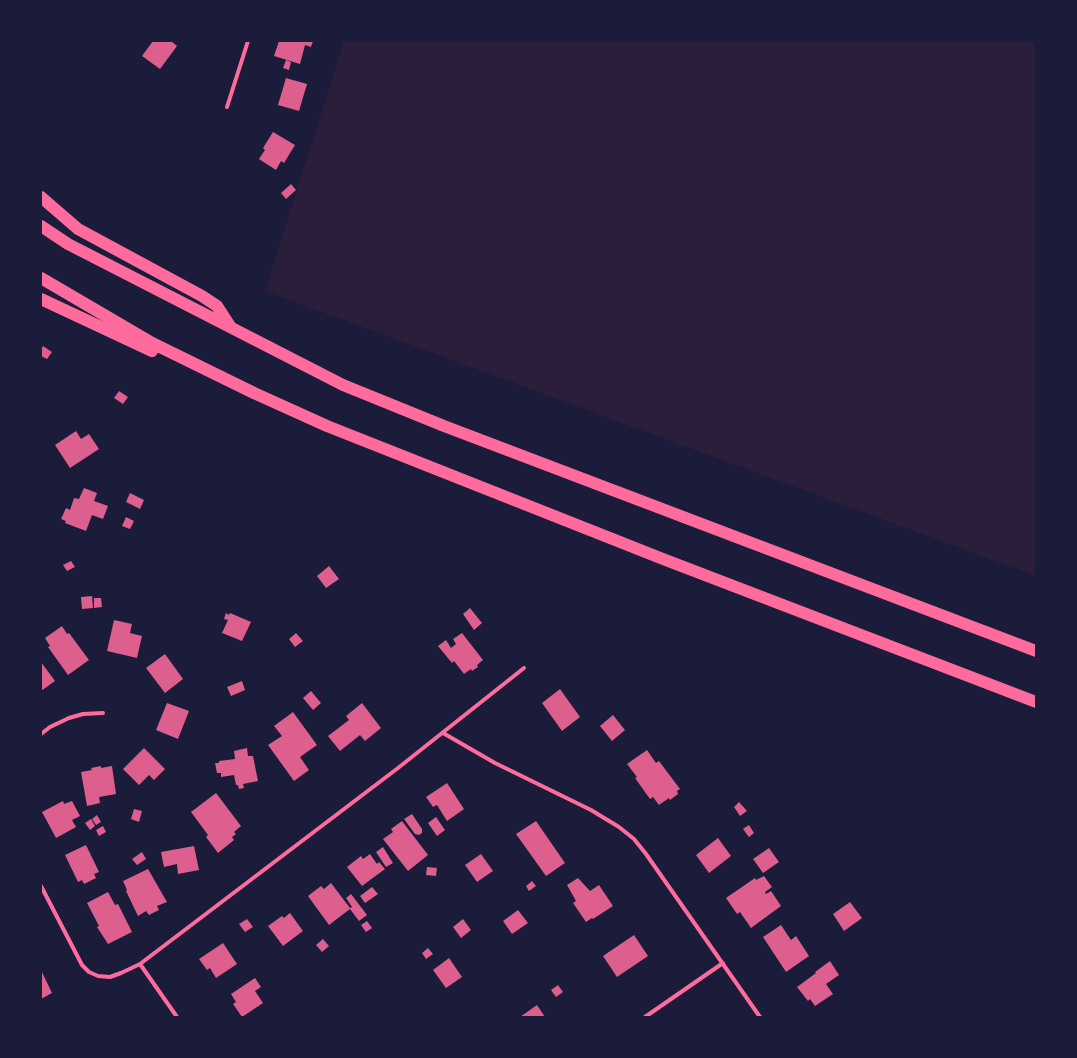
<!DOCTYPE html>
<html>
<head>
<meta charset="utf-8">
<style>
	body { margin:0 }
	#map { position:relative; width:1077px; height:1058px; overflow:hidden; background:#1b1b3a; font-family:"Fira Sans Condensed",sans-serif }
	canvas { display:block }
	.frame { position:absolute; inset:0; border:42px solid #1b1b3a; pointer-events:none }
</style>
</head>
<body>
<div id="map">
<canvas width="1077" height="1058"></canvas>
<div class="frame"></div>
</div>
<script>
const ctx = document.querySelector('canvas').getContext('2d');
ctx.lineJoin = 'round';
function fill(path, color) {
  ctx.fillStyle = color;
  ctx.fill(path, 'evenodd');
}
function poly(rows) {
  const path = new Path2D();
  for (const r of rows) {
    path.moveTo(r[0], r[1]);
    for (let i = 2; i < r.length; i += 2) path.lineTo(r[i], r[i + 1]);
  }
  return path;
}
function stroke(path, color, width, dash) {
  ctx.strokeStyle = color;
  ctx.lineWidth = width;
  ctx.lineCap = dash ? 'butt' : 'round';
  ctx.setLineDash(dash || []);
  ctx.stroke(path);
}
const green = poly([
	[344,41,1036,41,1036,576,265,291]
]);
const building = poly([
	[153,41,171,41,177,46,160,69,142,56],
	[279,41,313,41,311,47,305,45,300,64,274,56],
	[286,60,291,62,289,70,283,68],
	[286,78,307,84,299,111,278,105],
	[273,132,295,145,284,163,281,161,276,170,259,159,265,150,263,148],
	[291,184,296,190,286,199,281,193],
	[43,346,52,352,47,359,41,356,41,350],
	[119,391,128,397,123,404,114,398],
	[76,431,81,439,89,434,99,449,70,468,55,445],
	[84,488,97,493,94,501,108,506,103,519,92,515,86,531,65,523,66,521,61,519,66,508,70,510,74,498,79,499],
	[130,493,144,500,140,509,126,502],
	[126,517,134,521,130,529,122,526],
	[71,561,75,567,67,571,63,565],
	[329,566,339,579,326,588,317,576],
	[92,596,93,608,82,609,81,597],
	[94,598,101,598,102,607,94,608],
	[470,608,482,623,474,630,463,614],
	[226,613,229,615,230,613,251,622,242,641,222,633,228,620,224,619],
	[114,620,132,624,130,633,142,636,137,658,107,651],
	[62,626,67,634,69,633,89,660,68,675,48,647,50,646,45,638],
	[296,633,303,641,295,647,289,639],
	[462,633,483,660,477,665,478,667,472,671,471,669,464,674,454,661,452,663,438,646,446,640,451,648,456,644,453,639],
	[165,654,183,679,165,693,146,668],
	[41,662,55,681,41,691],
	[242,681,245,690,231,696,227,687],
	[560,689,580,717,562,731,542,703],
	[311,691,321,703,313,710,303,698],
	[167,703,189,711,178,739,156,730],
	[362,703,381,728,365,741,360,735,340,751,328,736,349,720,346,716],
	[293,712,317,745,300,757,309,770,294,781,268,745,282,736,274,726],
	[613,715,625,730,612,741,600,726],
	[144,748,165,769,154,780,149,775,139,785,123,769],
	[247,748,248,756,253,756,258,781,243,784,244,788,239,789,238,785,236,785,234,775,221,777,221,773,217,773,215,763,219,763,219,761,235,759,234,751],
	[647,750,656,763,659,761,680,789,677,791,678,794,670,800,669,798,659,805,653,797,650,799,635,778,637,777,627,764],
	[101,766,101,768,112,766,116,794,99,797,100,803,87,806,81,772,92,770,91,768],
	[447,783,464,809,447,821,437,805,433,807,426,797],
	[216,793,241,826,234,832,236,834,232,837,234,840,218,853,206,837,208,835,191,812],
	[63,801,64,804,72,801,80,816,72,820,76,827,56,838,42,812],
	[739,802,747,811,740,816,734,807],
	[134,809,142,811,139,822,131,819],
	[412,814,422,829,422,833,419,835,415,834,404,819],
	[97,815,101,822,96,825,92,819],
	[436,817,445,830,437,836,428,823],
	[91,819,95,826,90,830,85,823],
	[402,821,428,855,408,871,383,839,393,832,391,829],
	[536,821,565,863,546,876,516,834],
	[749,825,754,833,749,837,743,829],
	[103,826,106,832,99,836,96,830],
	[718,838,731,856,709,873,696,855],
	[86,845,99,872,94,874,96,878,84,884,82,880,78,882,65,855],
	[194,846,199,870,178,874,177,864,164,867,161,852],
	[383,847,393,863,386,867,376,852],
	[769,848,779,862,763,873,753,859],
	[142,852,146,859,137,865,132,859],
	[370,854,377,864,379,862,385,869,362,886,347,867,361,856,363,859],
	[481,854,493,871,477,882,465,865],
	[427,867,437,868,436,876,426,875],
	[148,869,167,902,157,906,159,910,149,915,146,911,138,916,126,891,127,890,123,881],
	[764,876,772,887,765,892,766,894,771,891,781,906,751,928,740,912,737,914,726,898,755,878,756,880],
	[578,878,590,891,599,885,613,906,593,919,592,918,586,922,573,903,576,901,567,885],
	[532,881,536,886,529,891,526,886],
	[331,883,350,908,352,907,346,898,351,894,367,915,359,921,350,909,329,925,308,896,321,886,324,889],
	[372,887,378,894,365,903,360,896],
	[108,892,115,905,118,904,132,932,108,944,97,927,99,926,87,903],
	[850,902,862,918,844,931,833,914],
	[518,910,528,923,512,934,503,921],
	[290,913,303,931,283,946,268,926,282,916,284,918],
	[247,919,253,927,245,932,239,924],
	[463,919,471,930,461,938,453,927],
	[367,921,372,928,366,932,361,925],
	[781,925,791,940,796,936,809,956,786,972,763,937],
	[634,935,648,956,617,977,603,956],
	[323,939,329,946,322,952,316,945],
	[223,943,237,964,216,978,210,968,207,970,199,959],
	[428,948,433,954,426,959,422,953],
	[449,958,462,977,446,988,433,970],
	[830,961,839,975,826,984,833,994,815,1006,810,999,808,1001,797,987,816,973,815,972],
	[41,970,52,993,41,999],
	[255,978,261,987,255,991,263,1003,242,1017,233,1004,236,1002,231,994],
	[558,985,563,992,556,997,551,990],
	[537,1005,545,1017,520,1017]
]);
const minor = poly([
	[227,107,248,41],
	[443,733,495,763,591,810,619,827,634,839,646,854,760,1017],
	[41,734,50,727,69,718,83,714,103,713],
	[41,886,82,965,89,972,98,976,110,977,121,973,140,964,398,768,524,668],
	[140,964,177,1017],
	[645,1017,723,963]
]);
const motorway = poly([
	[41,197,78,229,202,296,217,306,230,326],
	[41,226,68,244,343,385,444,426,1036,651],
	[41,278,152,343,254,393,327,426,663,559,1036,702],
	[41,299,152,351]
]);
fill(green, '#2a1e3b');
fill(building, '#dd5f8e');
stroke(minor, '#ff6b9d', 4);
stroke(motorway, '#ff6b9d', 12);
</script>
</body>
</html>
